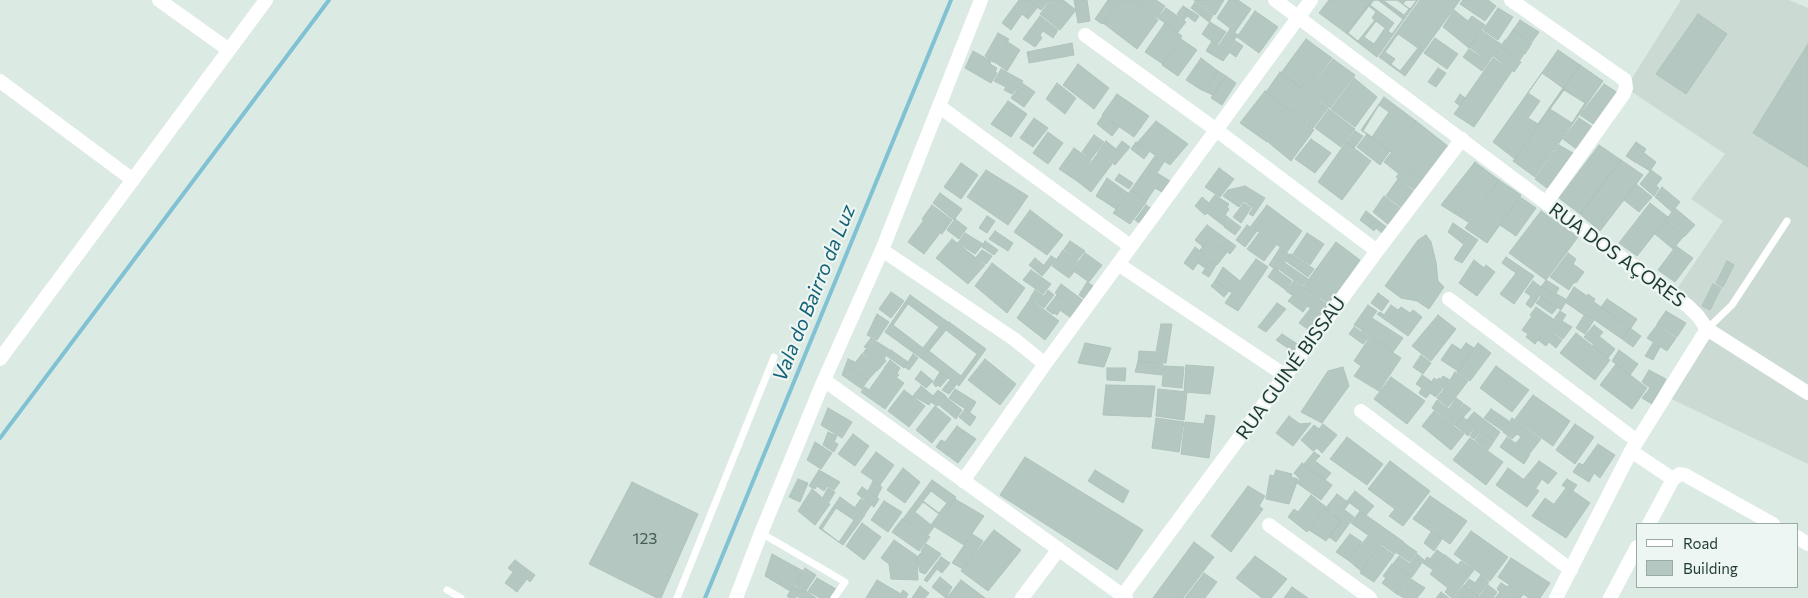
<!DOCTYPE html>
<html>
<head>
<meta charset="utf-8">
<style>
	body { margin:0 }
	#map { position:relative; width:1808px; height:598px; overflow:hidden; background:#dceae4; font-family:Commissioner,sans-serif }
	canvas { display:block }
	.legend { position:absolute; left:1636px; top:523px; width:162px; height:65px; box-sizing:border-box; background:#edf6f2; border:1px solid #9aaba6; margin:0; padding:6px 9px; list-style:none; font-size:15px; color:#1e3a33 }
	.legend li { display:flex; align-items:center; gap:10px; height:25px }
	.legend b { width:25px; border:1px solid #9aaba6 }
</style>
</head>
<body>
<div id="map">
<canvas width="1808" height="598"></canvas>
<ul class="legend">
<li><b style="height:6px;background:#fff"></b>Road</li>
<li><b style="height:14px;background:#b5c7c1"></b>Building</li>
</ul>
</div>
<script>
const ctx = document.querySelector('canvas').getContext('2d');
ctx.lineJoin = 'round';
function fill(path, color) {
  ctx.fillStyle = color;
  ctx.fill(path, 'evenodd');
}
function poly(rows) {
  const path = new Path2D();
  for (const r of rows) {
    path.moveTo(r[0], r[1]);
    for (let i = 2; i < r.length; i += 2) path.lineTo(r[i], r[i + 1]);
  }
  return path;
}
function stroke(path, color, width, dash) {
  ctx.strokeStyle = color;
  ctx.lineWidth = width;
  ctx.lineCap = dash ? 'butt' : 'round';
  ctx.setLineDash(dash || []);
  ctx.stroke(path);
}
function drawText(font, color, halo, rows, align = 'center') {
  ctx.font = font + ' Commissioner,sans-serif';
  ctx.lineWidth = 4.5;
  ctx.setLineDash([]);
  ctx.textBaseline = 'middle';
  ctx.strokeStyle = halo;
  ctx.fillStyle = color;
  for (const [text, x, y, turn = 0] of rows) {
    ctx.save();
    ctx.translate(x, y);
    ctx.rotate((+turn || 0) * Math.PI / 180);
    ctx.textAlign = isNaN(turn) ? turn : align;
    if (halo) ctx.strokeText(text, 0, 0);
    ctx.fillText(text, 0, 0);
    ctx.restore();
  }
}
const built = poly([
	[1681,0,1789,0,1808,8,1808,464,1665,396,1707,329,1673,295,1723,221,1691,199,1725,154,1626,88]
]);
const stream = poly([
	[0,438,329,0],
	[705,598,951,0]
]);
const building = poly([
	[1019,0,1028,0,1038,7,1028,19,1022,14,1011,30,1002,23,1019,0],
	[1028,0,1050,0,1041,10,1028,0],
	[1051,0,1063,0,1076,10,1060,30,1040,14,1051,0],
	[1074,0,1087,0,1090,21,1078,23,1074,0],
	[1108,0,1119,0,1102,24,1095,19,1108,0],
	[1120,0,1131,0,1158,20,1137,49,1103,23,1120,0],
	[1132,0,1156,0,1165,6,1157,18,1132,0],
	[1194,0,1224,0,1215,15,1194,0],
	[1229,0,1238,0,1251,9,1235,32,1217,18,1229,0],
	[1329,0,1372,0,1346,33,1319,13,1329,0],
	[1372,0,1380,0,1405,18,1377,57,1346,33,1372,0],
	[1374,0,1378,0,1403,19,1392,34,1388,31,1394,23,1370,5,1374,0],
	[1380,0,1418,0,1405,18,1380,0],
	[1383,0,1397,0,1409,9,1404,15,1383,0],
	[1406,0,1417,0,1410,9,1403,4,1406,0],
	[1420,0,1460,0,1405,76,1379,57,1420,0],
	[1463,0,1488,0,1496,6,1485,21,1460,4,1463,0],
	[1195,2,1213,15,1209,22,1191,8,1195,2],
	[1183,6,1199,16,1195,22,1187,16,1184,20,1177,14,1183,6],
	[1369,6,1376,12,1372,18,1375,20,1358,41,1348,33,1369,6],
	[1166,8,1186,22,1178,32,1158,18,1166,8],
	[1498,8,1513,17,1498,40,1483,30,1498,8],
	[1454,10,1468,21,1472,16,1485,25,1469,48,1443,27,1454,10],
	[1255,11,1278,27,1259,53,1237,37,1255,11],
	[1698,14,1727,34,1686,94,1656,74,1698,14],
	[1040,16,1058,30,1053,38,1043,31,1040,35,1042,38,1035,47,1023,39,1040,16],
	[1520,20,1539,32,1532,42,1513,30,1520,20],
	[1376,21,1385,28,1374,44,1364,37,1376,21],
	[1210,22,1226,32,1217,45,1202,34,1210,22],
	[1165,23,1182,36,1163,64,1145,52,1165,23],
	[1230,29,1238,35,1234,40,1243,46,1236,57,1219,45,1230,29],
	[1513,30,1532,43,1525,54,1506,40,1513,30],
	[1482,31,1501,44,1489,61,1469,47,1482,31],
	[998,33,1009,39,995,63,985,56,998,33],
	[1398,34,1418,48,1400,71,1391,64,1395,59,1385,52,1398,34],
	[1435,38,1458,54,1447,69,1424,53,1435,38],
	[1181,39,1197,50,1178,76,1162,65,1181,39],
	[1306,39,1332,58,1307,92,1281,73,1306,39],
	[1505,40,1524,54,1520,60,1500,47,1505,40],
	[1212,41,1229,53,1223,61,1206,51,1212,41],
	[1008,42,1020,50,1007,71,996,63,1008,42],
	[1072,43,1074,55,1029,63,1027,52,1072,43],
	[1808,44,1808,167,1753,133,1808,44],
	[1500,47,1521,62,1514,72,1493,56,1500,47],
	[1469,49,1489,62,1482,71,1463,57,1469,49],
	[1558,50,1580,65,1515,159,1493,142,1558,50],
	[973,51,991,61,990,64,997,68,995,72,997,73,991,83,965,68,973,51],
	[1201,58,1218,71,1203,91,1186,80,1201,58],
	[1493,58,1512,71,1474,127,1454,114,1493,58],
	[1333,59,1355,75,1330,108,1308,92,1333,59],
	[1078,64,1109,88,1094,109,1063,85,1078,64],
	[1580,65,1603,81,1535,177,1513,161,1580,65],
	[1438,68,1446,73,1436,87,1428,82,1438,68],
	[1001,69,1023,81,1012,94,1004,90,1006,87,994,81,1001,69],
	[1218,71,1226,76,1213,95,1204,91,1218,71],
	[1280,72,1328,108,1313,128,1266,92,1280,72],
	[1542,73,1563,88,1538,124,1528,118,1540,101,1528,93,1542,73],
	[1226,76,1236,83,1222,105,1211,98,1226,76],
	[1354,78,1377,97,1355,127,1331,109,1354,78],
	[1022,83,1035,92,1024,107,1011,98,1022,83],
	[1057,83,1076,98,1065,114,1046,99,1057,83],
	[1604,84,1618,93,1595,125,1580,115,1604,84],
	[1564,90,1585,103,1572,123,1550,109,1564,90],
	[1265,91,1291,111,1267,142,1240,123,1265,91],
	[1117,94,1149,116,1134,137,1102,115,1117,94],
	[1460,94,1465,98,1460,106,1455,102,1460,94],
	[1384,97,1416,121,1391,152,1361,130,1384,97],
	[1008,101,1027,114,1011,137,991,124,1008,101],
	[1379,105,1389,112,1372,137,1363,131,1379,105],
	[1329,109,1355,129,1341,147,1315,128,1329,109],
	[1291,112,1314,130,1291,161,1268,142,1291,112],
	[1103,115,1119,127,1112,136,1097,124,1103,115],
	[1034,118,1048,128,1033,147,1020,138,1034,118],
	[1579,118,1594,128,1578,150,1563,139,1579,118],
	[1156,121,1188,144,1170,165,1137,143,1156,121],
	[1416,121,1449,147,1423,180,1404,166,1398,173,1384,162,1416,121],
	[1355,131,1363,136,1354,148,1346,142,1355,131],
	[1048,132,1063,143,1048,164,1033,153,1048,132],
	[1367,134,1390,151,1380,165,1357,147,1367,134],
	[1094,135,1104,142,1091,159,1082,152,1094,135],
	[1311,139,1331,153,1315,173,1295,159,1311,139],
	[1106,141,1116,149,1122,141,1130,147,1115,165,1098,152,1106,141],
	[1136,142,1149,152,1144,159,1131,149,1136,142],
	[1346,142,1371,161,1342,200,1318,182,1346,142],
	[1636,142,1646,149,1636,163,1626,156,1636,142],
	[1559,145,1573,153,1547,188,1535,179,1559,145],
	[1599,145,1621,160,1580,214,1559,198,1599,145],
	[1074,148,1091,160,1077,181,1059,169,1074,148],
	[1098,153,1112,164,1091,192,1077,181,1098,153],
	[1644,153,1656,162,1650,171,1637,163,1644,153],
	[1155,156,1164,162,1157,173,1170,181,1162,192,1155,188,1147,200,1131,190,1155,156],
	[1621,160,1643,175,1600,231,1580,214,1621,160],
	[1475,162,1499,180,1468,222,1441,205,1475,162],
	[961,163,978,175,961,199,944,187,961,163],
	[1404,167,1423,180,1415,190,1396,177,1404,167],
	[1219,168,1234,179,1220,197,1205,187,1219,168],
	[986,170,1028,196,1008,225,967,197,986,170],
	[1651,170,1662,178,1656,186,1659,188,1654,196,1640,184,1651,170],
	[1119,174,1133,183,1129,189,1115,180,1119,174],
	[1107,178,1128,193,1116,209,1096,196,1107,178],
	[1398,179,1415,192,1402,208,1386,196,1398,179],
	[1499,180,1521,195,1487,243,1465,228,1499,180],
	[1636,184,1652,197,1639,212,1624,200,1636,184],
	[1245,186,1265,198,1253,216,1249,214,1253,208,1244,201,1239,207,1223,196,1228,190,1245,186],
	[1662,187,1680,202,1672,212,1655,197,1662,187],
	[1131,190,1147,201,1130,224,1113,213,1131,190],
	[940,193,962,209,954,220,933,203,940,193],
	[1215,195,1229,204,1227,207,1229,209,1225,215,1229,218,1224,226,1207,213,1205,215,1195,206,1202,197,1209,203,1215,195],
	[1384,196,1401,209,1389,225,1373,212,1384,196],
	[1520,197,1536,208,1516,236,1500,225,1520,197],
	[1244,203,1251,208,1241,223,1233,217,1244,203],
	[1650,203,1668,217,1637,256,1619,243,1650,203],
	[932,205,952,220,942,234,922,219,932,205],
	[1146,205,1153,210,1142,225,1135,220,1146,205],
	[1267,205,1302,231,1287,252,1251,226,1267,205],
	[1675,208,1695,225,1684,237,1665,221,1675,208],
	[1030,210,1063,235,1047,255,1014,232,1030,210],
	[1366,211,1376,219,1369,227,1360,220,1366,211],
	[1541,211,1578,237,1546,280,1509,253,1541,211],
	[987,216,995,221,987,233,979,228,987,216],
	[955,219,967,228,959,239,947,230,955,219],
	[1230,219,1241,227,1235,235,1224,227,1230,219],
	[1376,219,1388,228,1383,234,1376,228,1374,231,1369,227,1376,219],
	[923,221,940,233,924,254,908,242,923,221],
	[1665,221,1683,237,1673,249,1655,234,1665,221],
	[1453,223,1469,234,1462,243,1448,232,1453,223],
	[1207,225,1236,246,1230,254,1209,238,1203,247,1195,240,1207,225],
	[1247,225,1257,231,1245,247,1236,240,1247,225],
	[995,231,1013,243,1008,251,989,239,995,231],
	[965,233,983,244,975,254,958,243,965,233],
	[1259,233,1276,245,1264,261,1247,249,1259,233],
	[1307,233,1324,244,1310,265,1293,254,1307,233],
	[1469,234,1478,240,1462,263,1454,259,1464,244,1462,243,1469,234],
	[1426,235,1431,242,1436,262,1438,281,1444,287,1429,309,1417,301,1401,298,1385,286,1418,240,1426,235],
	[952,239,985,265,968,284,936,258,952,239],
	[1209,239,1227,252,1217,265,1210,261,1205,268,1198,263,1205,254,1200,250,1209,239],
	[985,241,998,250,994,255,982,247,985,241],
	[1070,241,1085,251,1078,259,1064,249,1070,241],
	[1336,242,1360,260,1329,303,1303,287,1336,242],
	[1676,246,1693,258,1675,282,1658,270,1676,246],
	[1195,247,1204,254,1193,270,1184,263,1195,247],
	[1280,248,1290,255,1278,271,1269,265,1280,248],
	[982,250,992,256,986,264,976,257,982,250],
	[1063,250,1078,260,1071,270,1074,272,1069,278,1052,266,1063,250],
	[1085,253,1102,265,1089,282,1072,270,1085,253],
	[1568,253,1576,259,1573,264,1584,272,1576,283,1574,282,1569,290,1550,277,1568,253],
	[1291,254,1314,269,1308,277,1286,261,1291,254],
	[1051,256,1056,259,1048,269,1044,265,1051,256],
	[1506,257,1534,276,1514,304,1500,294,1516,273,1502,263,1506,257],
	[1035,258,1048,269,1042,276,1029,265,1035,258],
	[1256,259,1268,267,1238,311,1225,303,1232,293,1215,281,1223,267,1240,281,1256,259],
	[1474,260,1484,268,1486,265,1495,272,1477,296,1459,283,1474,260],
	[1727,261,1734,265,1723,287,1716,283,1727,261],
	[1210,262,1216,265,1209,277,1202,273,1210,262],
	[992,263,1025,288,1007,313,975,286,992,263],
	[1285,263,1308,279,1302,286,1280,270,1285,263],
	[1274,268,1292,281,1286,290,1268,277,1274,268],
	[1031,270,1051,284,1043,294,1023,280,1031,270],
	[1546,280,1559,288,1555,295,1541,287,1546,280],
	[1215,281,1229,291,1224,297,1211,286,1215,281],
	[1294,281,1300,286,1292,295,1286,291,1294,281],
	[1533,281,1544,289,1531,308,1526,304,1531,296,1525,292,1533,281],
	[1087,282,1093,286,1085,299,1079,295,1087,282],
	[1061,284,1084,301,1078,309,1055,293,1061,284],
	[1713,284,1721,288,1710,310,1702,306,1713,284],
	[1301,286,1329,305,1321,315,1307,306,1303,312,1288,301,1301,286],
	[1574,287,1587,296,1588,294,1595,299,1584,315,1565,302,1574,287],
	[1545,289,1555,296,1557,294,1567,300,1561,310,1540,296,1545,289],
	[1035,290,1044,296,1048,290,1054,295,1044,308,1030,298,1035,290],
	[891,292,904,301,891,318,879,309,891,292],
	[1378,293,1389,301,1382,311,1371,303,1378,293],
	[910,295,948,322,921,358,885,332,910,295],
	[1057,295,1077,309,1071,318,1060,310,1057,315,1054,313,1053,314,1046,309,1057,295],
	[1541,297,1557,308,1552,314,1536,303,1541,297],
	[1030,299,1059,321,1045,340,1017,318,1030,299],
	[1607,299,1637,319,1631,328,1601,307,1607,299],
	[1594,302,1630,328,1622,339,1586,314,1594,302],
	[1277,303,1286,309,1266,332,1258,327,1277,303],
	[908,304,939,327,923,348,893,325,908,304],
	[1368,305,1377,311,1362,330,1354,325,1368,305],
	[1391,305,1398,310,1401,307,1410,313,1413,310,1422,317,1408,336,1377,314,1380,312,1384,315,1391,305],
	[1536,307,1553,319,1535,344,1526,337,1528,334,1522,330,1532,316,1530,315,1536,307],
	[1310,309,1320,315,1309,330,1299,323,1310,309],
	[1560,311,1566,315,1562,321,1572,327,1563,339,1547,328,1560,311],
	[1666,311,1686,323,1677,337,1657,324,1666,311],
	[877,314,889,322,877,340,867,335,877,314],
	[1585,314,1594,320,1585,334,1576,328,1585,314],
	[1438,315,1456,329,1431,361,1412,346,1438,315],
	[1372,318,1403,338,1393,352,1362,331,1372,318],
	[949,322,986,349,959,386,921,358,949,322],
	[1161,324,1172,324,1166,363,1138,361,1139,351,1156,352,1161,324],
	[1594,325,1603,332,1593,344,1584,337,1594,325],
	[1657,325,1676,338,1667,351,1647,338,1657,325],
	[1354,327,1369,337,1363,344,1349,334,1354,327],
	[1630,328,1641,336,1633,347,1622,339,1630,328],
	[1547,329,1562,340,1556,348,1549,342,1546,346,1538,340,1547,329],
	[946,330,977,354,961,376,929,351,946,330],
	[1576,333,1610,360,1595,380,1560,353,1576,333],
	[1282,334,1299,345,1294,352,1276,340,1282,334],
	[1370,337,1401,358,1379,391,1354,376,1361,366,1354,361,1370,337],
	[1600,337,1615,349,1608,358,1592,346,1600,337],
	[871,338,890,350,884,359,886,361,877,371,870,365,873,361,863,353,867,348,864,347,871,338],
	[1085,343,1111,348,1104,367,1078,363,1085,343],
	[1466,343,1474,348,1458,371,1441,360,1452,344,1461,350,1466,343],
	[1478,343,1491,353,1470,381,1457,372,1478,343],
	[1653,343,1660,347,1653,360,1645,356,1653,343],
	[891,350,908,362,904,368,887,356,891,350],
	[1619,350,1638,364,1630,375,1612,361,1619,350],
	[862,354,872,361,869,365,876,371,868,380,851,368,862,354],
	[913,354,918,358,909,370,905,367,913,354],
	[1421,355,1431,363,1423,374,1413,367,1421,355],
	[848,359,855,362,850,368,868,380,862,389,842,375,848,359],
	[985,359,1016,384,1000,405,968,380,985,359],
	[890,360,900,368,897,373,899,375,897,377,884,368,890,360],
	[1138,361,1163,364,1162,375,1135,372,1138,361],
	[1616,364,1647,388,1632,409,1600,385,1616,364],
	[1186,365,1214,367,1210,394,1184,392,1186,365],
	[1164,366,1184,367,1182,388,1162,386,1164,366],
	[1496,366,1529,390,1512,412,1480,388,1496,366],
	[1343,367,1349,386,1322,423,1301,412,1328,371,1343,367],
	[1107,368,1126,368,1125,381,1107,380,1107,368],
	[884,369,904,383,885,409,861,392,865,387,869,390,884,369],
	[1649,370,1666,379,1652,404,1642,398,1650,388,1642,382,1649,370],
	[921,371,933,381,926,388,915,379,921,371],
	[940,372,948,378,940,387,938,385,936,387,933,383,940,372],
	[1455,372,1468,381,1448,407,1437,398,1444,389,1432,381,1434,378,1437,380,1439,378,1441,379,1443,376,1450,380,1455,372],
	[1422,375,1442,389,1436,397,1430,393,1426,398,1419,393,1422,388,1416,384,1422,375],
	[1391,377,1425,401,1407,424,1374,399,1391,377],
	[950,380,956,385,949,394,942,390,950,380],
	[1106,385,1155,386,1151,417,1103,415,1106,385],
	[921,386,933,396,938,390,946,396,937,406,931,402,929,405,913,396,921,386],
	[955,389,976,402,970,412,949,398,955,389],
	[1158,389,1187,392,1184,420,1156,416,1158,389],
	[904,390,925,406,909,427,888,411,904,390],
	[1533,395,1570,421,1553,446,1515,419,1533,395],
	[946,397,962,410,956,419,939,405,946,397],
	[1456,398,1463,403,1450,422,1432,408,1437,400,1449,409,1456,398],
	[1464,404,1471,409,1455,426,1450,422,1464,404],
	[935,406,951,419,932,443,916,430,935,406],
	[828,408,852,422,842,438,821,425,828,408],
	[965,409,976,417,970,426,959,417,965,409],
	[1491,409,1509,421,1503,431,1484,418,1491,409],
	[1434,411,1464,434,1451,450,1422,426,1434,411],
	[1474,412,1500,432,1494,441,1481,431,1474,439,1470,436,1476,427,1467,420,1474,412],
	[1206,415,1215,416,1209,458,1181,454,1185,422,1204,424,1206,415],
	[1289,416,1300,424,1311,423,1293,446,1276,433,1289,416],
	[1463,417,1475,427,1468,436,1456,426,1463,417],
	[1156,418,1184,422,1179,452,1152,448,1156,418],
	[1512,418,1541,439,1530,453,1516,443,1521,437,1517,434,1512,439,1503,432,1512,418],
	[1323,424,1337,435,1322,453,1317,448,1313,451,1301,440,1314,425,1319,429,1323,424],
	[1575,424,1594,437,1575,464,1556,450,1575,424],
	[957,426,976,439,958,463,936,447,941,440,945,442,957,426],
	[828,432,837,436,834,442,838,444,834,452,823,445,828,432],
	[1481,432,1494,441,1488,450,1475,440,1481,432],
	[853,434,869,446,855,466,838,454,853,434],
	[1347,437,1383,464,1367,485,1330,459,1347,437],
	[1507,437,1530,454,1524,464,1500,447,1507,437],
	[1470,438,1503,462,1486,485,1453,460,1470,438],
	[815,442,832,453,821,469,807,460,815,442],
	[1598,444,1615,455,1600,478,1594,473,1589,482,1573,472,1579,463,1583,465,1598,444],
	[876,452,894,465,880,485,861,472,876,452],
	[1314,452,1320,456,1315,461,1331,473,1325,480,1304,464,1314,452],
	[1025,457,1143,530,1117,570,1000,495,1025,457],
	[1390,461,1430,491,1403,526,1389,516,1395,509,1368,489,1390,461],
	[1539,461,1557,473,1548,484,1542,479,1536,488,1524,479,1539,461],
	[1302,463,1332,485,1321,500,1297,483,1300,479,1294,473,1302,463],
	[903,468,920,482,905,503,887,490,903,468],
	[1508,468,1539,491,1527,507,1496,485,1508,468],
	[819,470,840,482,834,490,827,486,824,491,817,486,815,489,809,486,819,470],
	[1095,470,1129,491,1123,503,1088,481,1095,470],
	[1276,470,1292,474,1291,477,1298,479,1289,504,1266,499,1270,475,1274,476,1276,470],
	[798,479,808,483,800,502,789,497,798,479],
	[1567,479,1577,485,1560,508,1554,504,1566,488,1562,485,1567,479],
	[932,480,956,497,928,535,903,519,932,480],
	[873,481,882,487,877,497,868,491,873,481],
	[632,482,698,514,661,598,657,598,589,564,632,482],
	[1248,486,1265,496,1259,506,1263,509,1231,552,1211,536,1248,486],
	[862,487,879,499,874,507,857,494,862,487],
	[828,488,835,492,829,502,823,497,828,488],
	[812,489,830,504,815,525,798,511,812,489],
	[931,491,947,503,939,513,923,501,931,491],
	[1355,491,1374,506,1366,515,1347,501,1355,491],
	[1573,491,1590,503,1566,538,1532,516,1545,498,1560,509,1573,491],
	[1337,494,1349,503,1345,509,1338,504,1331,513,1325,509,1337,494],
	[1311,495,1326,507,1307,532,1288,517,1294,509,1298,512,1311,495],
	[1430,496,1467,521,1450,544,1413,519,1430,496],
	[840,497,865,515,843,545,819,528,840,497],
	[861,499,871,505,865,514,855,507,861,499],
	[955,499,984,516,964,545,935,527,955,499],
	[884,501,902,512,888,532,871,520,884,501],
	[923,502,939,514,931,525,915,512,923,502],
	[1338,505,1354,517,1336,542,1329,537,1341,521,1332,514,1338,505],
	[836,508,854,520,839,542,822,529,836,508],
	[1325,509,1341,521,1326,541,1309,530,1325,509],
	[1360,511,1404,542,1395,554,1351,523,1360,511],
	[902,519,930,537,919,551,892,532,902,519],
	[862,523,881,537,864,560,846,546,862,523],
	[994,530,1021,550,988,591,961,571,994,530],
	[1471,531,1508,557,1490,581,1454,554,1471,531],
	[1431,532,1442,539,1434,551,1424,543,1431,532],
	[972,534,983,541,963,569,952,563,972,534],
	[1350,534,1362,542,1348,560,1336,552,1350,534],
	[1368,536,1380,544,1373,553,1361,545,1368,536],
	[894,540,917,556,918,580,891,579,889,564,881,558,894,540],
	[1194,542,1214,557,1183,598,1153,598,1194,542],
	[1404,543,1417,552,1410,562,1397,553,1404,543],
	[926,544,941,554,925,574,920,572,917,557,922,552,921,551,926,544],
	[1360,545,1373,554,1361,571,1348,560,1360,545],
	[1380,545,1394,555,1374,582,1360,573,1380,545],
	[1437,550,1444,555,1433,570,1423,563,1427,557,1430,559,1437,550],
	[772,554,803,571,790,591,765,576,772,554],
	[1417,554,1424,560,1412,577,1393,564,1399,556,1410,564,1417,554],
	[1445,555,1458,565,1461,561,1474,570,1452,598,1445,592,1448,588,1430,574,1445,555],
	[1255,556,1287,579,1271,598,1262,598,1236,578,1255,556],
	[941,557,950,563,942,573,937,569,927,582,924,580,941,557],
	[1511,558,1550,583,1540,598,1529,598,1498,577,1511,558],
	[515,560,535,575,530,582,527,579,517,592,505,583,513,572,508,568,515,560],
	[1392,564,1411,577,1398,595,1382,583,1386,578,1383,576,1392,564],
	[805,568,816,575,805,592,795,585,805,568],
	[1204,573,1217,582,1205,598,1185,598,1204,573],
	[1481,575,1489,582,1478,596,1465,585,1469,579,1475,583,1481,575],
	[940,577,952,587,946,598,932,587,940,577],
	[817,578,836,589,830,598,820,598,808,591,817,578],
	[1411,579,1425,588,1417,598,1404,598,1399,595,1411,579],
	[877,580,901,594,903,590,908,594,906,598,866,598,877,580],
	[961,580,985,598,947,598,961,580],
	[1501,583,1508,587,1509,585,1523,595,1520,598,1495,598,1500,592,1497,589,1501,583],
	[1464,585,1468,589,1462,598,1453,598,1464,585],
	[1488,585,1497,592,1493,598,1481,598,1479,597,1488,585],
	[794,586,804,592,800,598,797,596,795,598,790,598,787,596,794,586],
	[920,586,929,593,925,598,912,598,920,586],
	[1292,587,1308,598,1284,598,1292,587],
	[1469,589,1479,597,1479,598,1462,598,1469,589],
	[806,591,816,598,801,598,806,591],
	[1441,592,1449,598,1436,598,1441,592]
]);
const lane = poly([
	[1707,329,1732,305,1787,221],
	[761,533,845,582,834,598],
	[447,590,461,598],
	[677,598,774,357]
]);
const street = poly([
	[159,0,229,50],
	[1275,0,1546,203,1688,306,1698,316,1707,329,1631,451,1556,598],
	[1511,0,1625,80,1626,88,1623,95,1546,203],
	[1085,35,1215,129,1377,251],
	[0,81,133,180],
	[940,107,1130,246],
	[882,250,1014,339,1045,364],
	[1118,264,1286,376],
	[1449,299,1637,441],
	[1707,329,1808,393],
	[0,359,266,0],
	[824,380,1126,598],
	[1361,411,1571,570],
	[1631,451,1673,479],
	[963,481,1045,364,1311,0],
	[1649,524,1673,479,1680,474,1685,475,1773,524],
	[1269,525,1370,598],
	[1797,537,1808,544],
	[736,598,761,533,824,380,882,250,981,0],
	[1022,598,1059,549],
	[1121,598,1377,251,1462,139],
	[1610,598,1637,547]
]);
const numberNames = [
	["123",645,539]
];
const streetNames = [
	["RUA DOS AÇORES",1617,255,36],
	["RUA GUINÉ BISSAU",1291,368,-54]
];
const waterNames = [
	["Vala do Bairro da Luz",814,293,-68]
];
fill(built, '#cbdad3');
stroke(stream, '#80c2d3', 4);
fill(building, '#b5c7c1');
stroke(building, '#afc3bc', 1);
stroke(lane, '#fff', 7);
stroke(street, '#fff', 14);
drawText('16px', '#445d56', null, numberNames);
drawText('19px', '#1e3a33', '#edf6f2', streetNames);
drawText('italic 20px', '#156278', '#edf6f2', waterNames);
</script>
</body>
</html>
